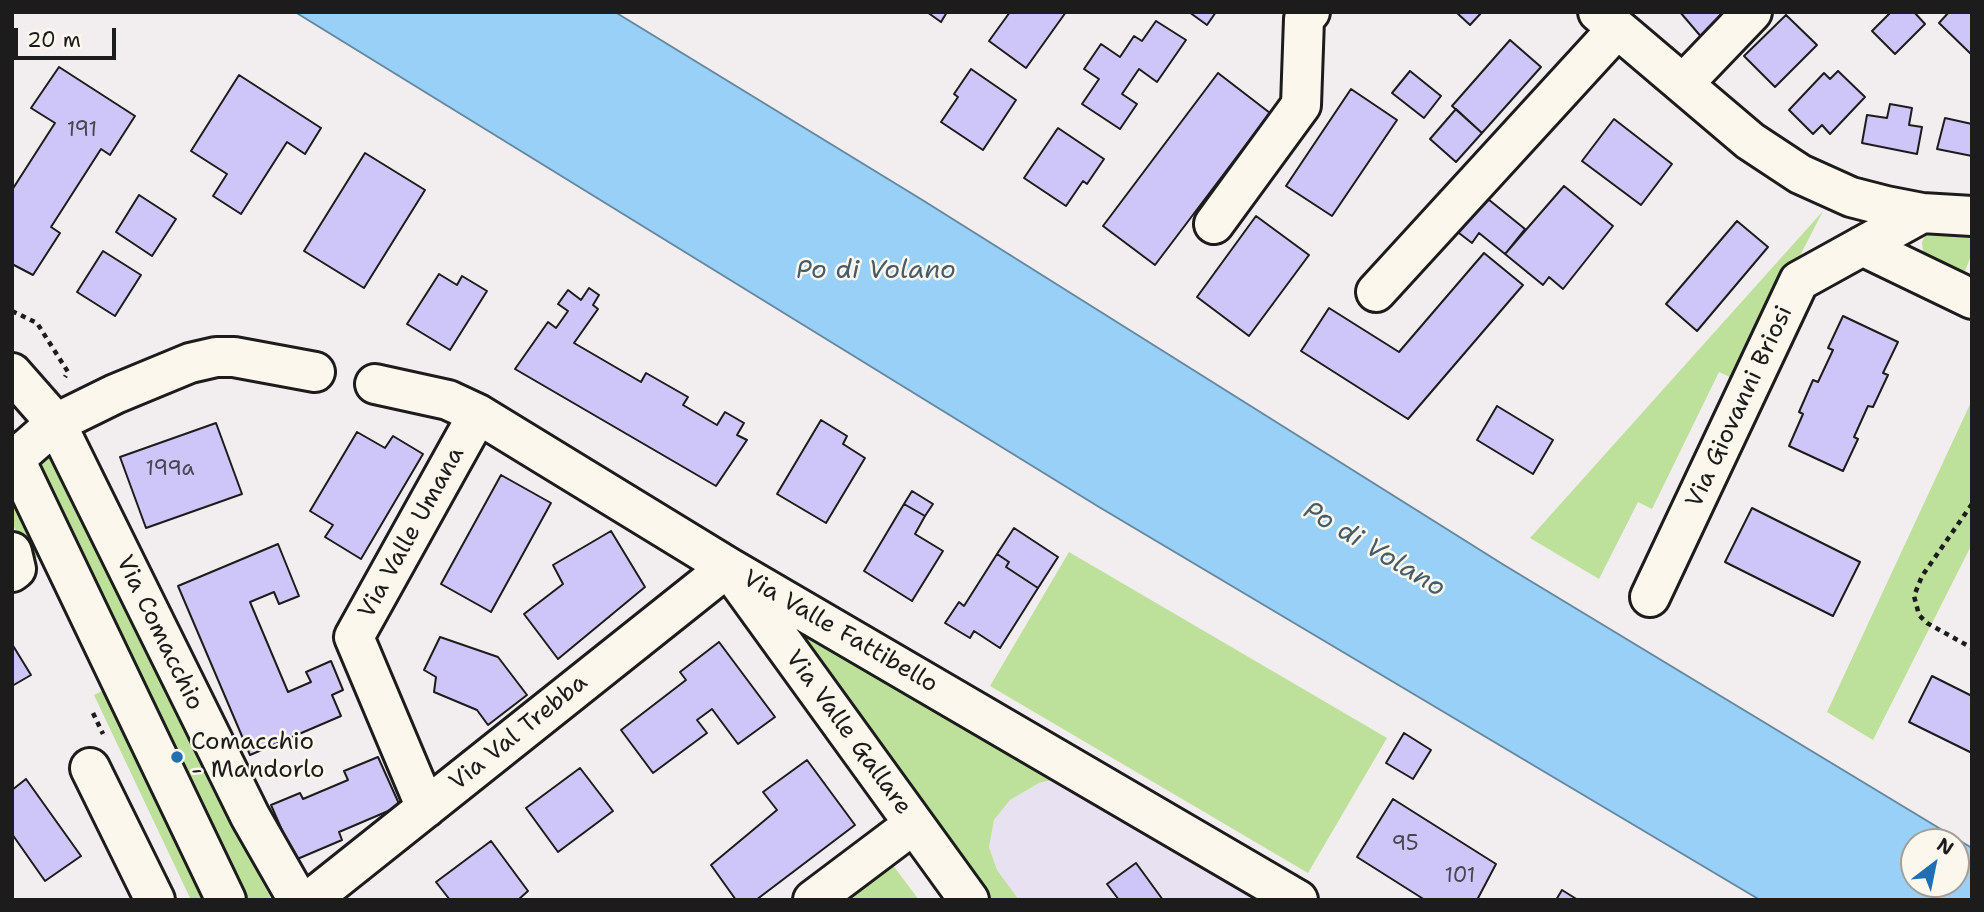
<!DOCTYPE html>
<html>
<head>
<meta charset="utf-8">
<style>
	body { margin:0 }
	#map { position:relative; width:1984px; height:912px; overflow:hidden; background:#f2edee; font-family:"Shantell Sans",sans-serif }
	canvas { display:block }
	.frame { position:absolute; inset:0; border:14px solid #1c1c1c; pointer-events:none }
	.north { position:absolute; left:1900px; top:828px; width:70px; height:70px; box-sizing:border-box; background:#fbf7ec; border:2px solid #a29f99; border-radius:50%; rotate:32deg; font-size:19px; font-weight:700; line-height:28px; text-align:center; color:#1c1c1c }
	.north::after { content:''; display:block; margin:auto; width:24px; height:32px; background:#1f6fb2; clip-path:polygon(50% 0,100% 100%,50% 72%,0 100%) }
	.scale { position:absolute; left:14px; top:28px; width:102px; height:32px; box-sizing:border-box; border:4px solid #1c1c1c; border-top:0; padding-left:9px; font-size:21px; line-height:24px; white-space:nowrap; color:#1c1c1c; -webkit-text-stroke:5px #fbf7ec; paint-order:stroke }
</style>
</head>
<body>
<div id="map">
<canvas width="1984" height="912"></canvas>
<div class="frame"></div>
<div class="north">N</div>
<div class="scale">20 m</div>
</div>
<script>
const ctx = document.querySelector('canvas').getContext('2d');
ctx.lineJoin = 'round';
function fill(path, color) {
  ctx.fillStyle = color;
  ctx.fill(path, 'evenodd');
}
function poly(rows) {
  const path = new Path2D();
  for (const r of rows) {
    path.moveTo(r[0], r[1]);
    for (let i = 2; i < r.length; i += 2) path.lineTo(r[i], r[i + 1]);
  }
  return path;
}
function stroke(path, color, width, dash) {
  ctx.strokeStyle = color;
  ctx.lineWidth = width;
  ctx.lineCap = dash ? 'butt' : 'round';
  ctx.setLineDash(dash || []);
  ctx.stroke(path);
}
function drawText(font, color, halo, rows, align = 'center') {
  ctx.font = font + ' "Shantell Sans",sans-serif';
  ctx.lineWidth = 5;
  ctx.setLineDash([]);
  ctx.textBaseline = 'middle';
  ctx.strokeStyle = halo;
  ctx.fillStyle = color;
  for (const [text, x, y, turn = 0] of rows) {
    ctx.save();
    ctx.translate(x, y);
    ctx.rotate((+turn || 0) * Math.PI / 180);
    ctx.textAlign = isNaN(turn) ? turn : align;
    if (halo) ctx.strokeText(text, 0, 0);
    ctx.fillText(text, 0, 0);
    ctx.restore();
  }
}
const built = poly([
	[1069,776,1279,900,1019,900,997,870,989,847,994,820,1010,800,1039,783]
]);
const green = poly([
	[1823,211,1736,380,1719,372,1652,509,1638,502,1599,579,1530,538],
	[1937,229,1972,231,1972,253,1963,276,1929,261,1923,252,1922,242,1926,234],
	[1972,400,1972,544,1873,740,1827,712],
	[47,451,234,830,272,900,247,900,216,841,36,457],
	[12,486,44,556,29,559,12,522],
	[1069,552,1387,738,1308,873,990,686],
	[758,593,1069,776,1039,783,1010,800,994,820,989,847,997,870,1019,900,978,900],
	[110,687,210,900,191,900,94,695],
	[889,860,919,900,834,900]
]);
const water = poly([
	[295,12,615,12,924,201,1504,565,1972,848,1972,900,1760,900,1099,507,295,12],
	[1914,842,1956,842,1956,884,1914,884,1914,842]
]);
const building = poly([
	[927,12,947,12,941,22,927,12],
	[1010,12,1066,12,1026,68,989,41,1010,12],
	[1189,12,1216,12,1207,25,1189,12],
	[1456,12,1482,12,1470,25,1456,12],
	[1680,12,1734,12,1703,39,1680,12],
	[1891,12,1914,12,1925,24,1895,54,1872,31,1891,12],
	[1949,12,1972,12,1972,55,1939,23,1949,12],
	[1786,15,1817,45,1775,87,1744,56,1786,15],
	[1156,21,1186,40,1157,82,1139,69,1122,94,1137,104,1120,129,1082,104,1099,79,1084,69,1101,44,1120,57,1134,36,1142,41,1156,21],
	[1510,40,1541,67,1482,133,1452,106,1510,40],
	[59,67,135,116,110,155,101,149,51,227,60,233,33,275,12,264,12,190,55,123,31,108,59,67],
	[971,69,1016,100,983,150,941,122,958,97,954,94,971,69],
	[1410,71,1441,96,1424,118,1392,93,1410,71],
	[1838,71,1865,97,1830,134,1822,125,1813,134,1789,110,1824,73,1830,79,1838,71],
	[1218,73,1270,113,1155,265,1103,226,1218,73],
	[239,75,321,128,305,154,287,142,241,214,213,196,227,174,191,151,239,75],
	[1351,89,1397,120,1332,216,1286,186,1351,89],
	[1890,104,1912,108,1909,125,1922,127,1917,154,1862,143,1867,115,1887,118,1890,104],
	[1456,109,1482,133,1456,162,1430,139,1456,109],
	[1945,118,1972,124,1972,156,1937,149,1945,118],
	[1614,119,1672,164,1641,205,1582,161,1614,119],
	[1058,128,1104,159,1087,184,1083,181,1066,206,1024,178,1058,128],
	[365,153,425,190,364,288,304,251,365,153],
	[1564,186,1613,226,1563,289,1549,277,1543,285,1505,254,1564,186],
	[139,195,176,219,152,256,116,232,139,195],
	[1483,195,1525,229,1505,254,1479,233,1472,243,1455,230,1483,195],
	[1256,216,1309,255,1249,336,1197,297,1256,216],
	[1737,221,1768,247,1697,331,1666,304,1737,221],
	[103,251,141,275,115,316,77,292,103,251],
	[1484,253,1523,285,1408,419,1301,351,1329,308,1399,352,1484,253],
	[439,274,457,285,462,276,487,291,450,350,407,324,439,274],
	[589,288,599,295,593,305,598,309,574,343,641,382,646,373,688,397,683,405,717,425,725,412,744,423,737,435,747,440,716,486,515,369,548,322,556,328,568,311,558,304,568,290,581,300,589,288],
	[1843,316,1898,342,1883,373,1888,375,1873,407,1868,406,1854,437,1858,439,1843,471,1789,446,1803,414,1799,412,1813,380,1818,382,1833,350,1828,348,1843,316],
	[1497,406,1553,440,1533,474,1477,440,1497,406],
	[821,420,847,436,843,444,865,458,826,523,777,494,821,420],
	[216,423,242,494,146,528,120,457,216,423],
	[357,432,385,448,393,436,423,454,361,559,325,537,333,525,310,511,357,432],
	[501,475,551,503,491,612,441,584,501,475],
	[912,491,933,504,925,516,904,504,912,491],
	[904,504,925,516,915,534,943,551,912,601,864,571,904,504],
	[1752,508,1860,562,1833,616,1725,562,1752,508],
	[1014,528,1058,557,1038,588,1006,567,1009,562,997,554,1014,528],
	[611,531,645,587,558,659,524,614,563,584,553,565,611,531],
	[278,544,299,596,279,604,274,592,250,602,288,692,311,682,306,672,331,661,343,690,332,695,341,716,250,755,178,586,278,544],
	[997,554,1009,562,1006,567,1038,588,1000,648,974,631,970,638,945,623,959,602,964,606,997,554],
	[440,637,498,657,527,695,488,725,477,710,434,692,436,677,424,670,440,637],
	[719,642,775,717,738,744,712,709,697,720,707,733,653,773,621,730,686,680,680,672,719,642],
	[12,644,31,675,12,686,12,644],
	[1932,676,1972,696,1972,753,1909,722,1932,676],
	[1404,733,1431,750,1413,779,1386,763,1404,733],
	[378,757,400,806,339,832,342,840,295,860,271,805,300,793,303,799,348,780,344,771,378,757],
	[807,760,855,825,756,900,736,900,711,865,777,810,763,792,807,760],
	[580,768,613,811,558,852,526,808,580,768],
	[26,779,81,856,45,881,12,834,12,790,26,779],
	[1393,799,1496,864,1477,900,1425,900,1357,857,1393,799],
	[491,841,528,891,518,900,450,900,436,882,491,841],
	[1136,863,1163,900,1119,900,1107,884,1136,863],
	[1562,890,1578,900,1556,900,1562,890]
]);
const path = poly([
	[12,311,37,323,68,372,65,377],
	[1972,504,1922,576,1914,596,1919,615,1927,623,1972,648],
	[93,713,103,734]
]);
const minor = poly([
	[1598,12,1750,141,1800,174,1851,197,1886,206,1922,213,1972,216],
	[1683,84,1752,12],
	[1214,224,1301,105,1304,19,1310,12],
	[1862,246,1972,299],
	[1376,292,1617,29],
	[12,373,56,423,250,816,298,900],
	[375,384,448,400,478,414,728,567,1298,900],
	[16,458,56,423,115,394,190,363,216,357,234,357,315,372],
	[12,552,16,569,12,572],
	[1650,597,1799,281,1922,213],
	[90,768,155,900],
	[426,808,354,637,478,414],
	[310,900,728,567,969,900],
	[813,900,914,824]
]);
const major = poly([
	[12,453,226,900]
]);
const markers = [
	[177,757,7,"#1f6fb2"]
];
const numberNames = [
	["191",82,131],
	["199a",170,470],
	["95",1405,845],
	["101",1460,877]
];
const streetNames = [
	["Via Giovanni Briosi",1740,407,-65],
	["Via Valle Umana",412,533,-61],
	["Via Valle Fattibello",840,632,30],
	["Via Comacchio",159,633,64],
	["Via Val Trebba",519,733,-39],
	["Via Valle Gallare",848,733,54]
];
const poiNames = [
	["Comacchio",191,743],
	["- Mandorlo",191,771]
];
const waterNames = [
	["Po di Volano",876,271],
	["Po di Volano",1374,550,31]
];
fill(built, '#e7e1f1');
fill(green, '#bde09a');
fill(water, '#98d0f7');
stroke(water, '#66889f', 2);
fill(building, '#cec6f8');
stroke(building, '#1c1c1c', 2);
stroke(minor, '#1c1c1c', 44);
stroke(major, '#1c1c1c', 44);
stroke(path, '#1c1c1c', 4.5, [5, 5]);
stroke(minor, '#fbf7ec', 38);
stroke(major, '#fbf7ec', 38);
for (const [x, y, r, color] of markers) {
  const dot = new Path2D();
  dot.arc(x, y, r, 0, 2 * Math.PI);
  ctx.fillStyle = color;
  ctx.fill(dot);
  stroke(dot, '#fbf7ec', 2.5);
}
drawText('21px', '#484653', null, numberNames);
drawText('24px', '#1c1c1c', '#fbf7ec', streetNames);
drawText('24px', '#1c1c1c', '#fbf7ec', poiNames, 'left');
drawText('italic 26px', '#475b69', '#fbf7ec', waterNames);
</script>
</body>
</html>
